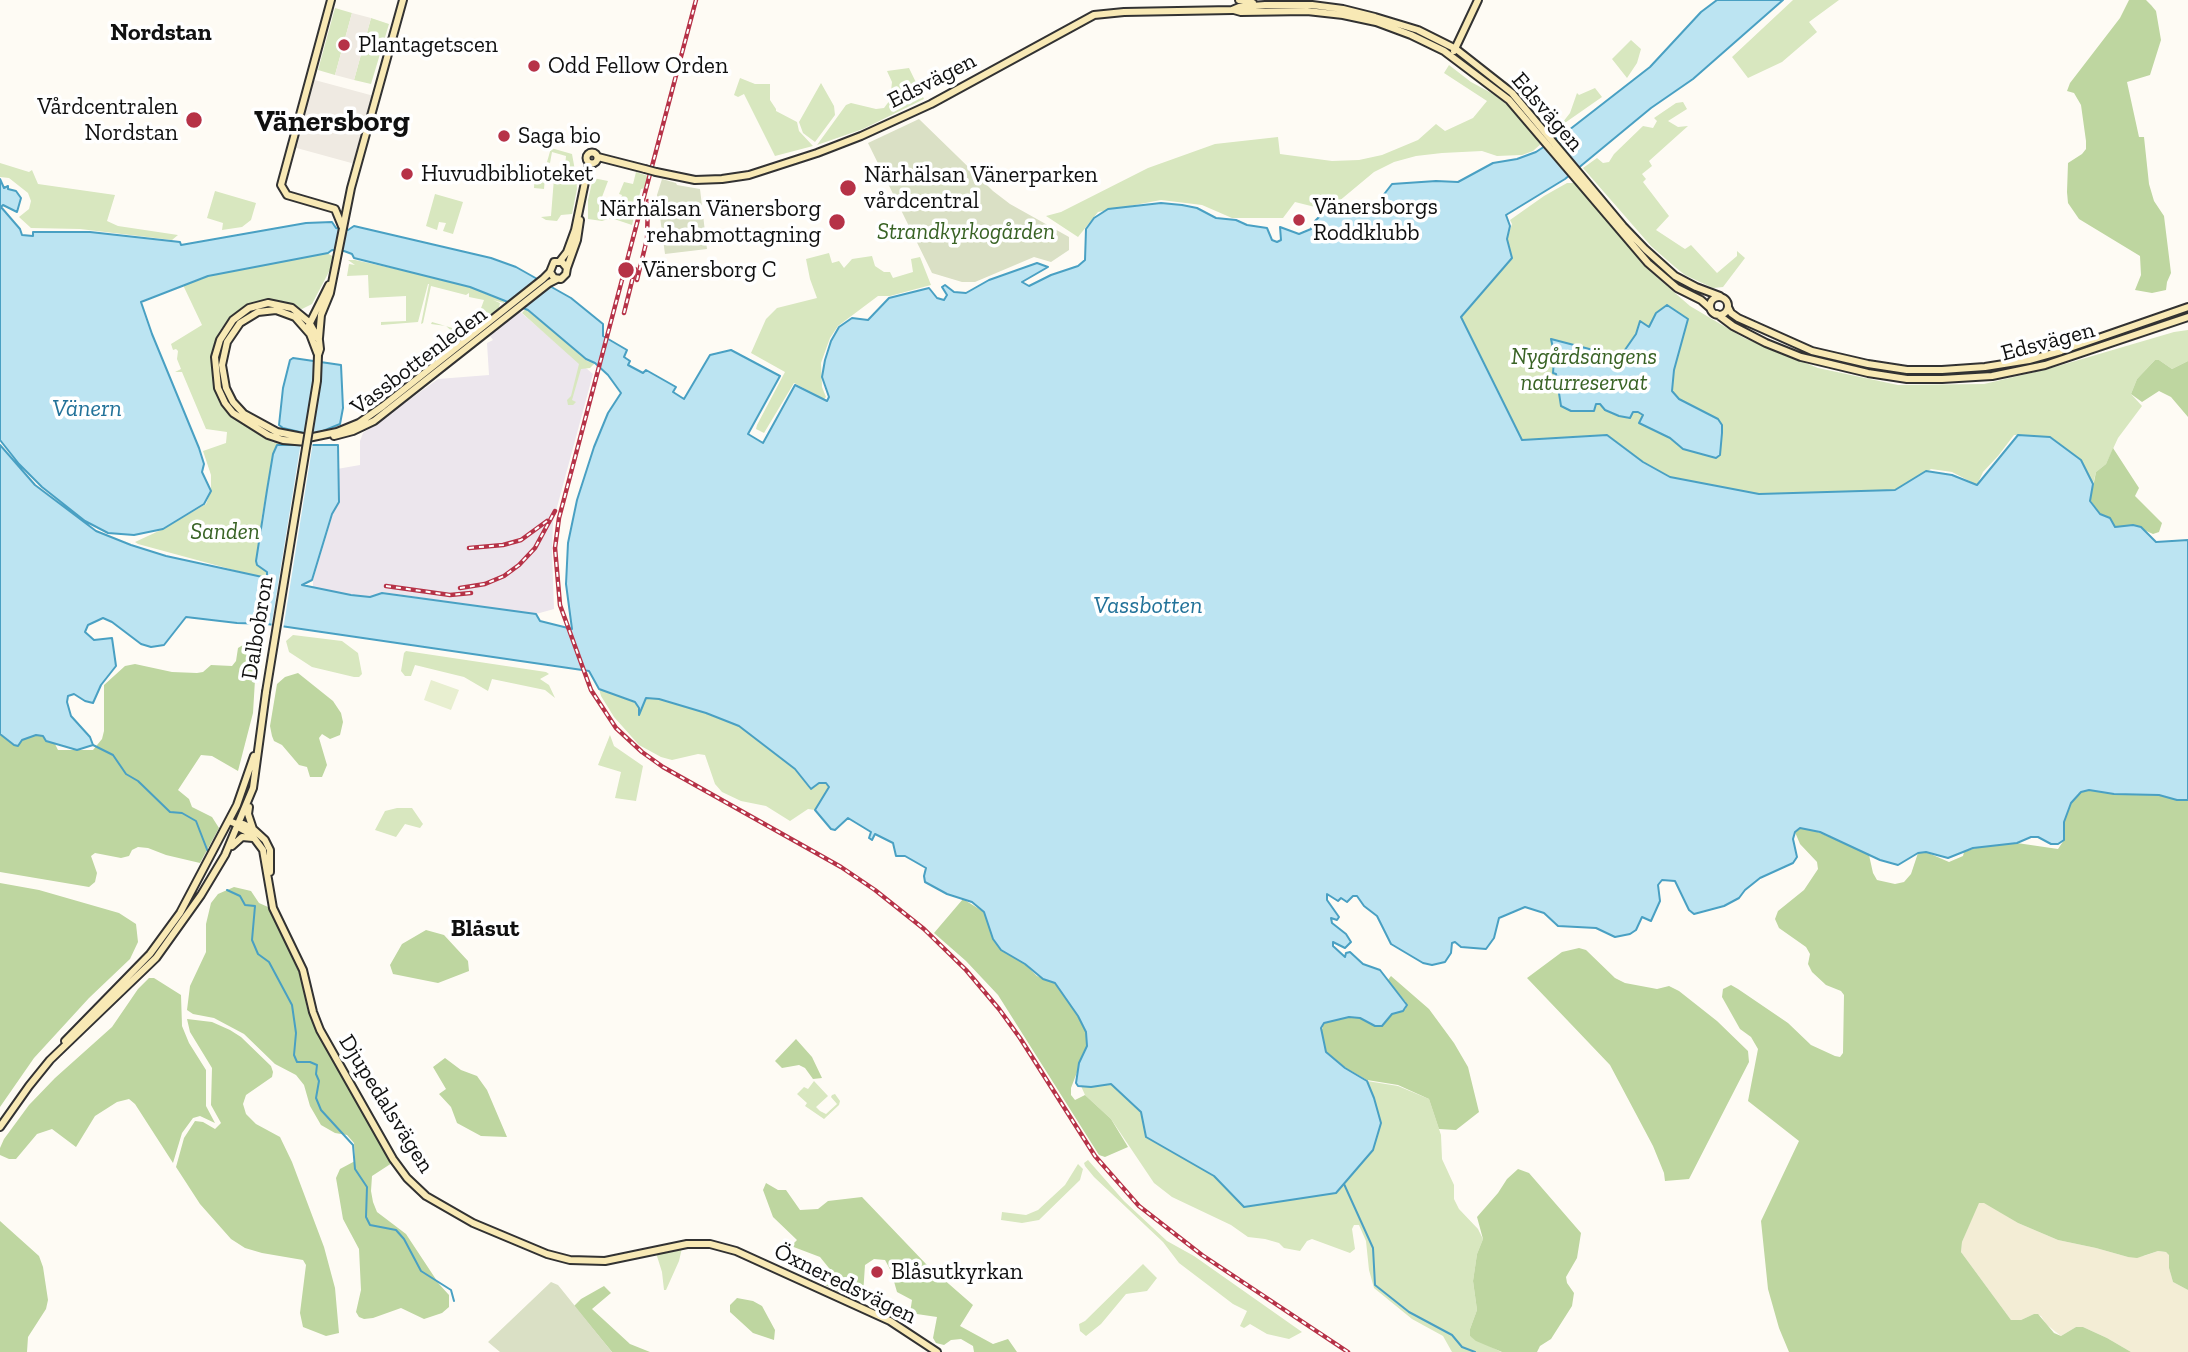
<!DOCTYPE html>
<html>
<head>
<meta charset="utf-8">
<style>
	body { margin:0 }
	canvas { display:block; background:#fefbf4 }
</style>
</head>
<body>
<canvas width="2188" height="1352"></canvas>
<script>
const ctx = document.querySelector('canvas').getContext('2d');
ctx.lineJoin = 'round';
function fill(path, color) {
  ctx.fillStyle = color;
  ctx.fill(path, 'evenodd');
}
function poly(rows) {
  const path = new Path2D();
  for (const r of rows) {
    if (r.length === 3) {
      path.moveTo(r[0] + r[2], r[1]);
      path.arc(r[0], r[1], r[2], 0, 2 * Math.PI);
      continue;
    }
    path.moveTo(r[0], r[1]);
    for (let i = 2; i < r.length; i += 2) path.lineTo(r[i], r[i + 1]);
  }
  return path;
}
function stroke(path, color, width, dash) {
  ctx.strokeStyle = color;
  ctx.lineWidth = width;
  ctx.lineCap = dash ? 'butt' : 'round';
  ctx.setLineDash(dash || []);
  ctx.stroke(path);
}
function drawText(font, color, halo, rows, align = 'center') {
  ctx.font = font + ' "Zilla Slab",serif';
  ctx.lineWidth = 7;
  ctx.setLineDash([]);
  ctx.textBaseline = 'middle';
  ctx.strokeStyle = halo;
  ctx.fillStyle = color;
  for (const [text, x, y, turn = 0] of rows) {
    ctx.save();
    ctx.translate(x, y);
    ctx.rotate((+turn || 0) * Math.PI / 180);
    ctx.textAlign = isNaN(turn) ? turn : align;
    if (halo) ctx.strokeText(text, 0, 0);
    ctx.fillText(text, 0, 0);
    ctx.restore();
  }
}
const industrial = poly([
	[519,311,593,374,553,522,552,551,554,609,536,614,382,592,369,597,351,595,313,587,313,580,333,514,339,502,337,469,360,465,360,441,363,433,438,379,489,375,487,343,493,340,490,336]
]);
const farmland = poly([
	[1984,1202,2018,1223,2058,1240,2096,1248,2128,1257,2144,1256,2158,1251,2166,1252,2169,1254,2169,1268,2173,1282,2188,1290,2188,1352,2131,1352,2107,1338,2083,1327,2076,1327,2061,1336,2046,1324,2041,1316,2034,1314,2021,1320,2011,1320,1961,1252,1962,1242,1978,1203]
]);
const green = poly([
	[1793,0,1839,0,1809,22,1817,32,1782,62,1748,78,1732,57],
	[335,8,352,13,335,75,318,70],
	[371,18,389,24,371,84,354,80],
	[1631,40,1641,49,1637,63,1627,78,1612,59],
	[1449,65,1471,82,1495,95,1512,109,1542,143,1533,151,1522,155,1497,156,1482,151,1442,153,1416,156,1394,162,1374,172,1332,207,1323,209,1295,202,1283,218,1232,218,1202,205,1161,200,1098,212,1078,237,1046,216,1061,212,1148,168,1215,144,1278,137,1280,154,1332,161,1359,160,1382,155,1418,140,1436,124,1445,131,1473,118,1487,101,1444,73],
	[909,68,924,99,863,129,817,145,846,105,851,103,876,109,884,108,890,100,892,82,887,71],
	[740,78,755,84,770,84,770,100,776,109,776,111,797,122,799,131,813,146,775,156,744,94,738,97,734,95],
	[821,83,834,106,835,115,815,142,803,133,799,122],
	[1595,88,1602,97,1559,127,1570,113,1577,93,1579,95],
	[1683,102,1687,109,1668,121,1678,127,1688,126,1649,161,1652,166,1642,174,1646,179,1643,182,1669,216,1656,230,1685,249,1691,245,1717,273,1737,256,1737,251,1745,258,1723,287,1713,288,1685,275,1675,267,1651,246,1583,168,1597,158,1603,163,1609,162,1614,154,1643,126,1653,128,1657,121,1654,118,1676,103],
	[551,148,572,154,576,176,577,189,572,214,561,215,557,221,546,220,541,217,551,216,554,178,545,177,544,189,534,188,535,171,564,176,566,156,552,152,550,163,547,162],
	[0,163,29,172,32,170,38,184,115,195,107,221,118,226,178,235,172,240,80,229,31,228,19,217,29,209,31,201,28,193,9,178,0,177],
	[636,172,648,176,645,188,641,189,632,225,611,218,602,221,588,219,588,200,593,178,608,181,602,197,619,203,622,195,619,194,624,182,633,184],
	[1567,183,1576,183,1652,273,1690,306,1744,338,1818,368,1898,385,1984,384,2048,369,2174,332,2188,330,2188,361,2172,369,2159,360,2155,360,2137,379,2131,394,2142,406,2118,438,2106,464,2096,472,2093,484,2081,460,2051,437,2014,435,1998,456,1983,472,1977,485,1952,472,1931,469,1895,490,1894,506,1518,495,1426,320,1508,246,1507,239,1512,224,1510,220,1544,196],
	[215,191,256,203,251,220,242,227,222,230,223,223,207,218],
	[435,194,463,202,453,234,443,231,446,223,439,222,437,230,426,226],
	[327,253,334,257,332,266,312,304,302,309,284,302,269,300,246,305,230,317,219,332,212,357,212,372,217,393,230,415,274,443,272,439,300,443,300,446,277,445,273,454,261,521,262,528,259,537,257,565,267,572,268,577,263,578,138,544,135,542,163,529,206,504,211,491,211,475,203,451,226,443,227,432,206,429,182,372,175,372,181,369,177,359,178,351,176,349,173,350,171,344,202,325,183,285,208,276],
	[829,253,832,263,839,261,844,268,852,259,872,256,875,266,884,272,890,272,893,278,913,272,911,259,920,257,931,285,890,296,878,296,838,326,830,338,821,363,822,387,826,397,824,399,794,383,764,433,756,429,757,425,785,372,751,353,766,319,777,308,817,298,810,279,806,259],
	[348,260,355,260,432,277,469,287,504,301,504,303,493,300,500,303,499,308,472,330,456,335,446,326,431,324,432,322,459,330,467,328,476,322,484,300,469,297,469,293,466,295,431,286,423,323,421,324,429,284,428,284,418,322,381,325,381,322,406,321,406,296,369,298,368,275,347,276,349,264,355,265],
	[527,307,587,361,595,363,590,368,581,369,572,400,576,402,573,405,568,405,567,400,571,396,579,364,522,313],
	[293,635,342,641,358,653,362,674,359,677,354,677,312,667,289,652,286,641],
	[406,651,546,672,549,674,540,679,549,685,555,698,545,690,492,679,488,691,464,677,415,665,411,676,405,676,401,671,404,653],
	[599,689,635,702,639,708,639,713,646,698,659,699,706,713,739,726,795,769,810,789,819,783,826,782,830,787,815,810,808,809,790,821,766,806,741,801,722,792,715,784,705,755,698,754,672,760,661,757,639,745,614,717,601,696],
	[610,735,614,746,643,766,636,801,615,798,621,772,598,765],
	[397,808,412,808,423,824,420,828,405,824,396,837,375,830,385,811],
	[814,1081,828,1096,816,1107,820,1111,826,1114,837,1104,831,1097,832,1095,835,1094,840,1101,839,1105,824,1119,805,1106,807,1103,797,1094,804,1087,808,1089],
	[1367,1081,1398,1086,1429,1099,1441,1135,1442,1159,1454,1185,1454,1199,1459,1209,1478,1229,1483,1239,1477,1254,1473,1281,1477,1310,1470,1329,1470,1336,1501,1352,1452,1352,1443,1336,1412,1319,1374,1288,1369,1270,1366,1241,1359,1225,1354,1225,1352,1229,1355,1249,1350,1253,1312,1239,1307,1241,1300,1251,1284,1248,1279,1243,1265,1239,1248,1237,1231,1225,1172,1197,1154,1183,1111,1119,1085,1095,1081,1086,1091,1087,1111,1083,1141,1112,1147,1137,1214,1176,1244,1207,1374,1098],
	[1088,1160,1124,1201,1167,1241,1194,1256,1302,1332,1289,1339,1267,1334,1250,1324,1244,1328,1240,1326,1247,1311,1233,1304,1179,1263,1163,1242,1094,1177,1085,1166,1084,1163],
	[1078,1164,1083,1169,1080,1180,1039,1220,1022,1223,1001,1220,1002,1212,1026,1215,1038,1210,1065,1185],
	[682,1248,679,1261,666,1290,664,1290,662,1272,656,1253],
	[1143,1264,1157,1278,1147,1291,1126,1294,1101,1324,1086,1336,1080,1331,1079,1324,1085,1321]
]);
const forest = poly([
	[2129,0,2146,0,2151,5,2156,11,2161,40,2150,75,2127,82,2139,137,2144,137,2149,184,2154,201,2164,216,2171,273,2167,282,2166,290,2152,293,2135,290,2141,275,2140,256,2079,219,2068,203,2067,192,2068,163,2082,154,2086,149,2086,141,2081,105,2074,93,2067,91,2070,83,2120,18],
	[2155,360,2159,360,2172,369,2188,361,2188,417,2171,397,2159,391,2142,402,2131,394,2137,379],
	[2113,448,2139,488,2135,496,2162,523,2159,532,2153,534,2133,525,2115,527,2110,518,2100,514,2091,501,2089,497,2092,492,2096,472,2106,464],
	[243,645,252,647,256,663,253,713,238,771,212,756,201,755,178,790,189,799,192,807,212,817,219,828,200,863,166,855,148,848,138,847,132,850,129,856,121,858,95,853,91,856,97,873,95,882,89,887,0,872,0,734,14,745,18,746,22,740,36,735,42,735,46,741,55,744,58,750,93,750,102,739,104,731,104,685,125,666,135,664,172,672,197,673,203,672,211,665,232,666,236,661,238,648],
	[298,673,333,701,341,713,343,722,340,735,330,739,322,734,319,738,327,765,322,777,310,777,307,767,299,765,282,745,274,741,272,736,270,726,277,684,285,677],
	[2089,790,2114,794,2159,795,2177,800,2188,801,2188,1290,2173,1282,2169,1268,2169,1255,2166,1252,2158,1251,2137,1258,2128,1257,2096,1248,2058,1240,2018,1223,1984,1203,1979,1203,1962,1242,1961,1252,2011,1320,2021,1320,2034,1314,2038,1314,2054,1333,2061,1336,2076,1327,2083,1327,2107,1338,2131,1352,1789,1352,1779,1328,1768,1289,1761,1221,1799,1141,1748,1101,1758,1049,1751,1037,1740,1029,1722,997,1723,989,1731,985,1738,989,1788,1023,1811,1045,1835,1056,1840,1057,1843,1053,1844,995,1841,991,1826,985,1812,972,1808,964,1810,954,1806,947,1779,928,1775,919,1778,911,1804,890,1818,869,1817,862,1800,844,1795,832,1799,828,1810,829,1857,848,1869,855,1873,873,1877,880,1895,884,1904,882,1911,874,1918,853,1926,852,1949,862,1963,856,1964,852,1982,846,2017,843,2058,849,2064,840,2064,823,2071,803,2081,792],
	[0,883,39,890,119,913,136,924,138,942,130,959,89,998,34,1058,0,1107],
	[234,887,251,891,259,903,268,907,285,942,302,979,307,1008,316,1031,392,1163,372,1176,371,1191,373,1202,377,1212,406,1234,439,1284,449,1295,449,1307,442,1313,424,1319,401,1308,373,1318,364,1319,359,1317,356,1312,361,1290,359,1249,343,1219,336,1178,340,1169,355,1161,354,1143,347,1135,335,1133,321,1125,310,1106,304,1085,296,1075,275,1064,244,1034,214,1018,193,1014,187,1010,190,986,206,952,206,924,211,903,218,894],
	[963,899,984,912,993,939,1001,950,1025,964,1037,976,1055,983,1078,1016,1086,1032,1087,1046,1071,1088,1071,1095,1075,1100,1085,1095,1111,1119,1128,1147,1105,1157,1099,1155,998,995,966,961,934,933],
	[426,930,444,935,468,961,469,971,438,983,393,974,390,965,402,944],
	[1579,948,1586,950,1615,978,1625,983,1657,989,1669,986,1679,991,1717,1021,1748,1051,1749,1062,1689,1179,1665,1181,1664,1173,1653,1146,1610,1065,1527,978,1562,952],
	[1391,976,1429,1009,1454,1043,1468,1067,1479,1112,1456,1130,1439,1129,1429,1099,1398,1085,1367,1080,1346,1068,1326,1052,1321,1033,1324,1023,1349,1017,1360,1018,1374,1026,1382,1026,1392,1014,1406,1009,1406,1002,1387,981],
	[149,978,154,978,181,995,182,1026,189,1043,206,1070,206,1106,215,1123,200,1116,193,1118,182,1133,173,1163,135,1104,129,1099,117,1102,95,1116,76,1147,52,1129,37,1134,16,1159,9,1159,0,1155,0,1148,4,1139,29,1105,55,1078,112,1027,138,989],
	[187,1019,212,1022,230,1030,241,1037,271,1066,273,1072,272,1077,246,1095,243,1104,246,1114,256,1124,280,1137,292,1162,324,1247,335,1288,339,1333,326,1336,303,1327,300,1313,306,1265,303,1260,262,1253,245,1248,231,1239,200,1204,176,1167,184,1138,195,1121,203,1122,215,1129,221,1123,211,1105,212,1068,190,1032],
	[796,1039,812,1057,822,1078,813,1079,805,1068,799,1065,782,1068,775,1061],
	[445,1058,461,1070,477,1076,487,1090,507,1137,481,1136,457,1123,451,1107,439,1094,446,1089,433,1067],
	[1518,1169,1529,1173,1581,1233,1577,1258,1566,1277,1567,1283,1574,1293,1572,1306,1551,1339,1540,1346,1537,1352,1502,1352,1476,1341,1470,1336,1470,1329,1477,1310,1473,1281,1477,1254,1483,1239,1477,1217,1498,1193,1507,1179],
	[766,1183,778,1190,786,1190,800,1210,818,1209,828,1201,862,1197,926,1264,973,1305,960,1326,993,1344,1008,1339,1017,1352,974,1352,973,1346,961,1339,951,1340,944,1345,936,1343,933,1338,937,1317,910,1313,912,1300,897,1292,891,1271,885,1260,874,1259,865,1265,863,1295,847,1295,825,1285,833,1273,820,1257,791,1246,797,1240,773,1217,763,1190],
	[0,1221,39,1256,43,1267,48,1300,46,1309,28,1337,27,1352,0,1352],
	[604,1286,611,1293,592,1309,630,1344,650,1352,612,1352,574,1306,581,1299],
	[737,1298,753,1301,762,1306,775,1330,774,1340,753,1333,730,1312,730,1305]
]);
const cemetery = poly([
	[919,119,993,191,1010,204,1069,237,1069,250,1051,262,1034,257,975,282,962,282,932,273,868,143],
	[662,179,676,183,677,185,700,189,707,249,665,254,657,195],
	[551,1282,558,1285,612,1352,500,1352,488,1342]
]);
const pitch = poly([
	[431,680,459,690,451,710,424,700]
]);
const plaza = poly([
	[352,13,371,18,354,80,335,75],
	[311,79,374,96,355,164,293,147]
]);
const water = poly([
	[1717,0,1783,0,1693,79,1651,108,1565,179,1506,215,1510,226,1507,239,1512,258,1461,317,1522,440,1607,435,1643,462,1670,477,1759,494,1895,490,1926,471,1952,475,1977,485,2018,435,2050,437,2081,460,2093,484,2090,501,2100,514,2110,518,2115,527,2133,525,2141,527,2156,542,2188,540,2188,800,2177,800,2159,795,2114,794,2089,790,2081,792,2071,803,2064,822,2064,840,2058,844,2051,844,2038,837,2031,837,2017,843,1973,848,1948,858,1926,852,1918,853,1898,865,1880,860,1820,832,1800,828,1795,832,1793,839,1797,857,1793,863,1760,878,1745,890,1739,898,1724,906,1694,914,1689,910,1675,881,1662,880,1658,885,1660,901,1651,921,1642,917,1636,930,1630,934,1615,937,1596,928,1558,926,1544,913,1525,907,1499,918,1494,938,1486,949,1461,947,1455,942,1452,943,1451,953,1445,962,1432,965,1423,963,1391,944,1377,916,1364,906,1357,896,1353,896,1347,902,1341,898,1338,901,1327,894,1327,900,1339,917,1337,920,1331,918,1332,923,1346,934,1351,942,1345,948,1333,942,1333,946,1345,957,1346,953,1350,952,1363,964,1380,970,1407,1005,1403,1011,1392,1014,1382,1026,1375,1026,1360,1018,1349,1017,1324,1023,1321,1028,1326,1052,1345,1068,1367,1081,1374,1098,1381,1123,1373,1150,1336,1193,1244,1207,1214,1176,1146,1137,1141,1112,1111,1084,1091,1087,1078,1086,1076,1083,1079,1063,1087,1046,1086,1032,1078,1016,1055,983,1043,979,1025,964,1001,950,993,939,984,912,972,902,947,894,925,882,924,876,926,868,905,856,896,856,893,843,875,834,872,840,869,838,871,832,848,818,835,830,831,829,815,810,829,787,826,783,819,783,811,789,795,769,739,726,706,713,659,699,646,698,639,715,639,708,635,702,599,689,589,671,267,624,237,623,186,617,164,645,151,647,141,644,112,622,103,618,88,625,85,632,94,640,112,638,116,666,101,685,93,703,85,701,74,694,68,696,67,702,71,716,90,737,93,745,77,750,46,741,43,736,36,735,22,740,18,746,14,745,0,734,0,445,35,485,96,531,131,545,166,556,267,578,267,572,257,565,256,561,267,490,273,454,277,445,338,445,339,502,332,514,312,580,302,585,351,595,370,597,382,593,536,614,540,621,572,629,566,584,568,543,577,500,594,447,608,413,621,393,608,375,595,363,586,359,528,310,470,287,354,258,352,254,344,251,332,250,328,253,208,276,141,302,152,334,199,448,204,464,202,472,211,491,204,504,163,529,134,535,108,533,85,521,42,487,19,464,0,440,0,179,4,188,8,186,8,189,16,191,21,198,17,212,3,205,1,207,20,229,22,235,33,236,33,232,90,232,180,242,181,245,306,223,332,222,336,228,348,230,354,226,491,258,516,267,571,298,603,324,603,336,627,350,624,357,630,361,628,365,643,373,646,370,676,387,673,392,684,399,710,355,731,350,780,376,748,434,763,443,795,385,827,401,829,397,822,377,825,360,831,341,839,327,852,318,868,320,889,298,929,288,937,298,944,300,947,295,942,287,945,285,954,292,966,293,989,280,1037,263,1048,267,1022,282,1029,286,1051,275,1078,266,1085,260,1086,229,1094,218,1108,209,1161,203,1182,205,1197,208,1216,218,1236,220,1247,225,1267,228,1272,240,1277,242,1281,240,1280,227,1299,234,1311,229,1315,221,1323,213,1330,215,1343,205,1368,215,1392,184,1436,181,1458,182,1493,163,1517,159,1536,152,1569,130,1650,67,1701,12,1717,0],
	[1667,305,1688,319,1674,370,1672,391,1679,399,1718,419,1722,425,1722,433,1720,455,1716,458,1683,449,1670,438,1639,423,1643,415,1638,412,1633,412,1630,418,1619,416,1605,410,1600,404,1596,404,1594,411,1571,411,1561,406,1556,374,1553,373,1554,360,1551,360,1554,353,1551,339,1620,357,1636,334,1640,321,1649,327,1656,313,1667,305],
	[293,358,341,365,343,408,340,424,318,433,308,434,283,428,279,425,283,388,290,360,293,358]
]);
const pier = poly([
	[301,442,313,442,283,630,271,628]
]);
const stream = poly([
	[93,745,113,755,126,774,138,781,170,812,182,813,196,821,208,852],
	[227,890,240,896,245,905,255,906,252,940,258,954,269,962,292,1005,296,1033,294,1055,297,1062,310,1062,317,1065,316,1074,319,1081,316,1098,321,1110,353,1145,355,1169,367,1187,366,1217,370,1225,396,1230,404,1239,421,1271,451,1290,454,1301],
	[1344,1184,1373,1248,1375,1285,1409,1312,1452,1335,1462,1347,1475,1352]
]);
const secondary = poly([
	[331,0,281,185,287,195,335,209,342,226],
	[1239,0,1253,3],
	[1234,10,1241,12,1307,11,1343,15,1376,22,1411,35,1444,51,1509,100,1648,263,1677,288,1701,300,1710,308],
	[1454,51,1478,0],
	[592,158,5.5],
	[598,157,645,169],
	[656,172,695,180,722,179,749,175,817,153,861,136,931,104,1094,15,1124,12,1232,10,1239,7,1265,5,1312,5,1343,9,1375,17,1418,30,1456,49,1512,93,1623,226,1645,249,1675,276,1696,287,1720,296],
	[560,261,567,252,575,230,589,163],
	[567,268,577,240,580,220],
	[1719,306,9],
	[1728,307,1731,313,1738,318,1812,351,1868,364,1907,370,1942,370,1985,367,2029,360,2061,351,2188,307],
	[1717,314,1733,326,1766,343,1801,357,1868,373,1907,379,1942,379,1992,376,2045,365,2188,317],
	[309,325,329,285],
	[319,338,321,315,330,293,351,188,403,0],
	[318,355,310,334,295,317,276,310,258,312,240,323,227,342,222,365,226,388,233,402,244,414,277,432,308,438,337,432,359,423,383,406,543,279,550,272,554,262,562,262,567,268,566,274,561,279,554,278,550,272],
	[334,436,353,431,374,421,549,283,557,279],
	[307,442,283,440,268,435,233,413,225,403,218,388,215,357,220,340,233,320,249,308,268,303,292,308,309,322,319,340,320,349,318,355],
	[249,807,248,814,253,829],
	[229,821,239,825,240,828,251,834,263,850,273,908,303,970,313,1012,320,1030,393,1159,407,1178,426,1196,473,1223,547,1254,570,1260,605,1261,687,1244,710,1244,736,1251,890,1321,937,1352],
	[239,825,243,824,253,829,265,840,270,850,270,872],
	[232,846,242,837,253,838],
	[65,1041,150,954,180,913,237,805,254,756],
	[0,1127,29,1086,50,1060,156,958,201,895,225,855,253,788,266,692]
]);
const rail = poly([
	[696,0,559,518,555,548,560,605,591,690,616,728,642,752,663,767,841,867,875,890,924,929,966,970,999,1009,1020,1038,1095,1156,1139,1206,1202,1255,1348,1352],
	[637,280,647,239,648,201],
	[624,313,635,269],
	[469,548,503,545,521,540,547,521],
	[386,586,450,595,471,593],
	[460,588,485,584,504,576,519,565,535,548,555,511]
]);
const secondaryBridge = poly([
	[645,169,656,172],
	[266,692,317,381,318,355]
]);
const markers = [
	[344,45,7,"#b63247"],
	[534,66,7,"#b63247"],
	[194,120,9,"#b63247"],
	[504,136,7,"#b63247"],
	[407,174,7,"#b63247"],
	[848,188,9,"#b63247"],
	[1299,220,7,"#b63247"],
	[837,222,9,"#b63247"],
	[626,270,9,"#b63247"],
	[877,1272,7,"#b63247"]
];
const poiNames = [
	["Plantagetscen",358,45],
	["Odd Fellow Orden",548,66],
	["Vårdcentralen",178,107,"right"],
	["Nordstan",178,133,"right"],
	["Saga bio",518,136],
	["Huvudbiblioteket",421,174],
	["Närhälsan Vänerparken",864,175],
	["vårdcentral",864,201],
	["Vänersborgs",1313,207],
	["Roddklubb",1313,233],
	["Närhälsan Vänersborg",821,209,"right"],
	["rehabmottagning",821,235,"right"],
	["Vänersborg C",642,270],
	["Blåsutkyrkan",891,1272]
];
const streetNames = [
	["Edsvägen",932,81,-27],
	["Edsvägen",1547,112,49],
	["Edsvägen",2048,342,-15],
	["Vassbottenleden",419,361,-37],
	["Dalbobron",258,628,-81],
	["Djupedalsvägen",386,1104,58],
	["Öxneredsvägen",845,1284,26]
];
const parkNames = [
	["Strandkyrkogården",966,232],
	["Nygårdsängens",1584,357],
	["naturreservat",1584,383],
	["Sanden",225,532]
];
const neighbourhoodNames = [
	["Nordstan",161,33],
	["Blåsut",485,929]
];
const waterNames = [
	["Vänern",87,409],
	["Vassbotten",1148,606]
];
const districtNames = [
	["Vänersborg",332,122]
];
fill(industrial, '#ece6ed');
fill(farmland, '#f3edd5');
fill(green, '#d8e7bf');
fill(forest, '#bed6a0');
fill(cemetery, '#dae0c5');
fill(pitch, '#e8efd0');
fill(plaza, '#efeae2');
fill(water, '#bce4f2');
stroke(water, '#49a0c3', 2);
fill(pier, '#fefbf4');
stroke(stream, '#49a0c3', 2);
stroke(secondary, '#323232', 10);
stroke(secondary, '#f8e9b5', 6);
stroke(rail, '#b63247', 4.5);
stroke(rail, '#fff', 2, [5]);
stroke(secondaryBridge, '#323232', 10, []);
stroke(secondaryBridge, '#f8e9b5', 6);
for (const [x, y, r, color] of markers) {
  const dot = new Path2D();
  dot.arc(x, y, r, 0, 2 * Math.PI);
  ctx.fillStyle = color;
  ctx.fill(dot);
  stroke(dot, '#fff', 2.5);
}
drawText('23px', '#101010', '#fff', poiNames, 'left');
drawText('23px', '#101010', '#fff', streetNames);
drawText('italic 23px', '#396325', '#fff', parkNames);
drawText('bold 24px', '#101010', '#fff', neighbourhoodNames);
drawText('italic 24px', '#227299', '#fff', waterNames);
drawText('bold 30px', '#101010', '#fff', districtNames);
</script>
</body>
</html>
